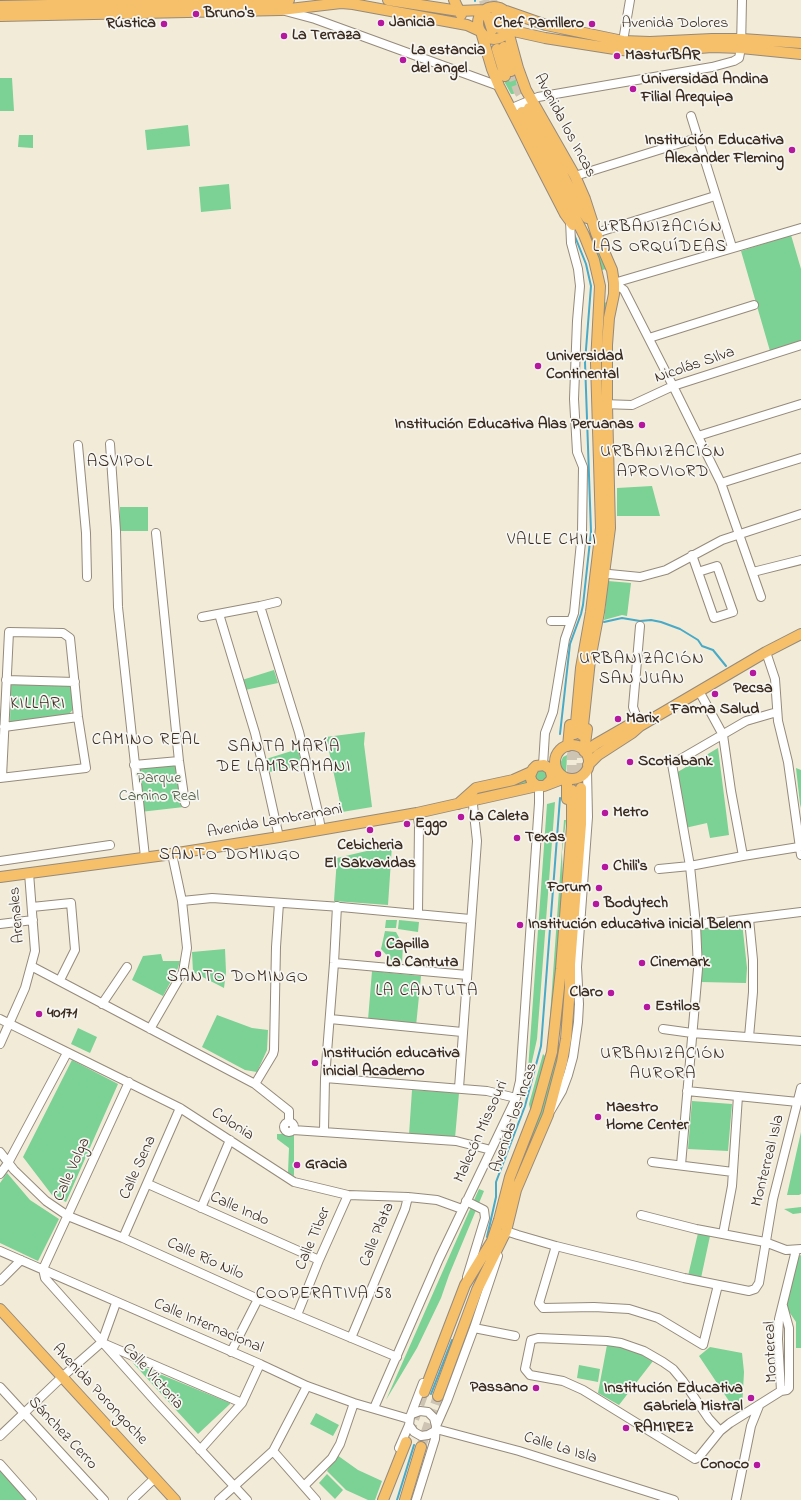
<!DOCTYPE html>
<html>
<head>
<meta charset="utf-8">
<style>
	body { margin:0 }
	canvas { display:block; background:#f1ebd8 }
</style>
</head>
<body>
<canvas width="801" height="1500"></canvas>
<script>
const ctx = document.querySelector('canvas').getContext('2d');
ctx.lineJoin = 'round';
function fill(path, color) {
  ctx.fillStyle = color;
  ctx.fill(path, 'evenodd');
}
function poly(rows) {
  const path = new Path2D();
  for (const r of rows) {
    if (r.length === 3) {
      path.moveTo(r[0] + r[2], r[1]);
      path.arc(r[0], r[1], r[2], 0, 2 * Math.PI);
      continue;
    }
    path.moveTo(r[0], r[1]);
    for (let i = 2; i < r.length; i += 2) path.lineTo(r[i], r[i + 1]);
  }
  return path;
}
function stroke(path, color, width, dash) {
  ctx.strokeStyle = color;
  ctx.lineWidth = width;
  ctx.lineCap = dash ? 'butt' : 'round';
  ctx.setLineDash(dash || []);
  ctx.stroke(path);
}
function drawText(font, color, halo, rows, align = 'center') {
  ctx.font = font + ' "Indie Flower",sans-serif';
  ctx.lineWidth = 3.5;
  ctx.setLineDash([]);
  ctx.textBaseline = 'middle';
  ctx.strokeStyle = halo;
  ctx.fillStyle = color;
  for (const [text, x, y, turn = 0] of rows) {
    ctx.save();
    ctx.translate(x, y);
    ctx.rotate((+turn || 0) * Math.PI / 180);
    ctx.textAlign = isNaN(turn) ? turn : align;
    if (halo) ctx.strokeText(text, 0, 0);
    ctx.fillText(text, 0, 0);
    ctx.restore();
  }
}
const green = poly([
	[514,66,518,92,513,94,511,94,500,74,508,77,510,76],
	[0,78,12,78,14,111,0,111],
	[188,125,190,146,147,150,145,130],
	[19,135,33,135,33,148,18,147],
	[229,184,231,209,201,212,199,187],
	[570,197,584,222,606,269,602,270],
	[791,235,801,269,801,341,770,351,741,251],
	[607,302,603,398,600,398,600,346,604,303],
	[652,486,660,516,617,516,617,488],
	[120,507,148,507,148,531,120,531],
	[608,581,631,583,627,616,622,615,604,620],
	[274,670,278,683,245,690,242,680],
	[11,685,73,685,76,706,69,714,10,722],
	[365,732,364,744,372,807,342,812,326,737],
	[718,748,729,835,710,838,707,823,685,828,676,773],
	[298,749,302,766,269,772,266,759],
	[567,755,566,775,560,769,560,764,563,757],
	[179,765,184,807,140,812,136,769],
	[796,768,801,770,801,808,800,804],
	[543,769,547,772,547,780,540,783,535,778,535,774,538,770],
	[529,777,531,786,477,794,485,791,514,785],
	[555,802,537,1039,527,1084,547,804],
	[564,820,566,820,562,852,563,882,553,1030,549,1030],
	[392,845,388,905,334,901,337,858],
	[386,920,397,920,396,928,385,928],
	[399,920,419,922,418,932,398,929],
	[742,922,747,968,746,983,701,982,703,964,700,929],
	[385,931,396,932,403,945,402,963,394,963,381,949],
	[225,949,226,972,224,988,193,972,192,952],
	[161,954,163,961,180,961,178,968,163,996,132,980,143,956],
	[372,971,421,976,416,1026,368,1020],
	[217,1015,252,1028,268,1030,267,1050,257,1072,245,1070,202,1047],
	[78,1028,97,1037,90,1053,71,1044],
	[543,1054,545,1056,531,1113,529,1104],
	[555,1055,559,1056,545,1108,521,1167,520,1165,548,1088],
	[72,1060,118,1084,66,1202,52,1195,23,1157],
	[412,1090,459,1093,455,1138,409,1135],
	[692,1101,732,1104,728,1151,688,1149],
	[801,1132,801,1194,799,1195,787,1195],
	[277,1134,294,1134,294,1176,288,1173,289,1148,277,1139],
	[7,1173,30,1200,59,1219,38,1261,0,1243,0,1183],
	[479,1189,484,1191,449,1275,441,1298,417,1348,386,1400],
	[801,1207,801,1213,793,1214,784,1209],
	[698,1233,710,1236,701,1278,688,1276],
	[801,1255,801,1348,796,1348,796,1322,786,1307,799,1256],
	[607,1345,623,1347,638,1353,653,1361,619,1405,598,1393],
	[710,1347,742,1353,744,1372,742,1409,737,1413,699,1356],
	[133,1363,230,1403,230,1404,198,1434],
	[579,1365,600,1369,598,1382,577,1378],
	[316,1413,339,1425,333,1436,310,1424],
	[337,1455,358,1470,382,1481,375,1500,368,1500,346,1490,327,1471],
	[0,1470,17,1488,27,1500,0,1500],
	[327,1474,343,1490,335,1499,319,1483]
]);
const stream = poly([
	[475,0,475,1],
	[604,622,622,618,640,621,651,620,661,622,680,629,698,640,702,646,713,650,726,666],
	[560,734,570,644,581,614,583,605,591,532,585,362,591,286,586,264,574,234],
	[487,1237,496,1197,496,1182,525,1106,541,1046,560,798],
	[431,1394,452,1340],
	[397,1500,414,1445]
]);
const majorTunnel = poly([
	[484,0,488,17],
	[492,0,496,15],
	[499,28,504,47],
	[492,30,497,49],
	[511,71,518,90,529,108],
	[581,788,582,742],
	[572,790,572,755,575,734],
	[409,1433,424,1392],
	[421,1447,438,1396]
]);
const minor = poly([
	[285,11,315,19,499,86],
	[622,47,630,0],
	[512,108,538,97,712,67,734,61,739,58,741,48,742,0],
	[691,116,732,247],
	[575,176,697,138],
	[596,233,715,196],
	[614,283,624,290,673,386,721,483,761,597],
	[614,283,801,228],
	[649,338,754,305],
	[602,404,632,405,673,386,801,345],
	[698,436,801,404],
	[110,444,116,531,118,607,145,857],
	[78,445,86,533,87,577],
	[721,483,801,458],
	[156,533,179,761,185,803],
	[692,555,698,572,714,618,733,612,717,566,698,572],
	[753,572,801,560],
	[599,573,640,577,666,570,722,540,801,514],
	[260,606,299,732,318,812,321,830],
	[219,614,255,733,265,774,279,837],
	[202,617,260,606,277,602],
	[551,621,571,621],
	[640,626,633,707,640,726],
	[766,652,775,679,778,721,788,762,801,855],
	[6,680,75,682],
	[699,691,723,735,731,791,743,856],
	[4,727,78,717],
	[134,765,179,761],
	[543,765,545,733,553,712,565,639,574,613,582,532,583,467,577,452,574,399,577,321,580,286,578,269,571,243,570,220],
	[0,778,86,768,78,717,70,638,63,633,9,632,2,777],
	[417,813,419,824,418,913],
	[0,861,110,845],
	[659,869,690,866,743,856,799,847],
	[182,901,212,898,341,907,470,919],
	[32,907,71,903,75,950,60,980],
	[749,919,753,960,753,992,749,1037],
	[0,924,33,920],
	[696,925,801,912],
	[334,963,467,975],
	[31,966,255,1084,289,1111,289,1122],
	[102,1004,127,967],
	[0,1019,180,1108,294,1182,348,1195,408,1197,437,1200,462,1209],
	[330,1019,462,1032],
	[150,1029,183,972,187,948,182,901,172,854],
	[663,1029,692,1033,801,1041],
	[0,1044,25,988,35,951,29,873],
	[325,1078,487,1091,516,1098],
	[129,1082,43,1269,45,1278,156,1402,247,1500],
	[255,1084,273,1054,274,1050,276,947,279,903],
	[459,1088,477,841,472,796],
	[687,1091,798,1102],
	[551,1110,562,1091,568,1075,573,1057,578,1022,579,1004,577,967,588,817,587,770],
	[289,1127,5],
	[293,1130,456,1141,491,1150],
	[324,1131,325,1078,334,963,337,906],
	[0,1152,14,1170,46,1201,68,1216,123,1238,258,1299,397,1357],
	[652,1162,733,1172],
	[681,1165,698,969,696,925,690,866,672,764,746,721,777,712],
	[0,1174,8,1163,67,1053],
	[148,1184,319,1260],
	[466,1201,484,1210,485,1218,467,1277],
	[201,1208,230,1140],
	[641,1215,696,1229,765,1242,786,1250,801,1249],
	[723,1234,732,1186,738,1096],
	[505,1235,506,1231,518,1235,556,1246,684,1278,749,1291,755,1289,759,1283,773,1199,801,1088],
	[123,1238,180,1108],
	[556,1246,539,1303,543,1308,594,1307,629,1309,658,1318,703,1345,718,1285],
	[0,1251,260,1364,307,1386,354,1403,409,1419],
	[0,1281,21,1260],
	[297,1315,319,1260,348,1195],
	[474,1328,515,1336],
	[351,1338,405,1209,408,1197],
	[105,1344,242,1403],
	[231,1352,258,1299],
	[423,1383,410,1417,409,1425,414,1432,421,1436,428,1435,435,1431],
	[0,1387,104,1500],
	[781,1391,778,1339,779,1319,796,1250],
	[374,1408,439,1259,516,1098,520,1081,539,803,539,786],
	[410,1416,412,1414,420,1411,428,1412,434,1418,436,1426,435,1439,416,1500],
	[436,1426,447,1401,474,1328,498,1256],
	[436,1429,519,1451,674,1500],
	[720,1431,709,1419,683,1381,673,1369,663,1362,644,1351,621,1343,607,1341,538,1338,531,1340,525,1369,530,1375,563,1381,583,1390,695,1459,699,1457,720,1431,730,1423,781,1391,787,1390,789,1388,789,1328,783,1306],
	[0,1436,62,1377,102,1342,116,1303],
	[399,1448,409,1425],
	[200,1450,242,1403,260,1364],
	[273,1451,316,1500],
	[0,1464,32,1500],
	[304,1486,332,1458,340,1444,354,1403],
	[132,1500,155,1478],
	[219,1500,273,1451,307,1386],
	[736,1500,751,1426,759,1406]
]);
const major = poly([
	[388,0,459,11,484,10],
	[454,0,461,15],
	[0,6,289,0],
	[494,23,16],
	[506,11,546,25,623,41,650,42,712,39,742,39,801,43],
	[496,15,499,28],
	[0,16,281,10,341,3,353,4,467,25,480,31],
	[488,17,492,30],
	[509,30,545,38,621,50,650,52,712,47,741,48,801,54],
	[508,31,518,68,526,90,575,176,585,199,596,233,612,270,614,283,614,294,609,318,607,345,607,405,610,528,599,612,590,660,582,735],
	[482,35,492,69,499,86,565,214,573,225],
	[504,47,511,71],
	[497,49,505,76],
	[529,108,573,195,587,218],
	[522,112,584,235,594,260,600,286,596,363,601,528,591,612,581,668,575,734],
	[572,762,17],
	[568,746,570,725],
	[584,751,587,729],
	[585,752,596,744,629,725,640,726],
	[588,765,598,755,632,733,640,726,766,652,801,634],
	[567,779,567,799],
	[546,785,551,780,552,776,550,769,544,765,536,766,533,769,530,776,532,782,537,786,544,786,565,778],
	[458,804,476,788,513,780,531,772],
	[0,877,165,855,279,837,417,813,537,786],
	[0,1309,175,1500],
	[424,1392,465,1285,492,1241,499,1220,510,1177,536,1110,552,1052,561,969,572,826,572,790],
	[438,1396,477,1290,506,1231,516,1190,548,1115,562,1062,566,1039,570,987,570,964,581,824,581,788],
	[383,1500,406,1442],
	[405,1500,421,1447]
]);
const markers = [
	[196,14,4,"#b5179e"],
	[381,23,4,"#b5179e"],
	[164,24,4,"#b5179e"],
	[592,24,4,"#b5179e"],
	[284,36,4,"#b5179e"],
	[617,56,4,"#b5179e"],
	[403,60,4,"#b5179e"],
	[633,89,4,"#b5179e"],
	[792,150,4,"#b5179e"],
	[538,366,4,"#b5179e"],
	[642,425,4,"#b5179e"],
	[753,673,4,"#b5179e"],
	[715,694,4,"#b5179e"],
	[618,719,4,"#b5179e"],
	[630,762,4,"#b5179e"],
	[605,813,4,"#b5179e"],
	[461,817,4,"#b5179e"],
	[407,824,4,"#b5179e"],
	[370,830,4,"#b5179e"],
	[517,838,4,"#b5179e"],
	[605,867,4,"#b5179e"],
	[599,888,4,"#b5179e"],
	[596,904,4,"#b5179e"],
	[520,925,4,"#b5179e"],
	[378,954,4,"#b5179e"],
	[642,963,4,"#b5179e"],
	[611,993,4,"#b5179e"],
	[647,1007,4,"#b5179e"],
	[39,1014,4,"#b5179e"],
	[315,1063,4,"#b5179e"],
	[598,1117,4,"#b5179e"],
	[297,1165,4,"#b5179e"],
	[536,1388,4,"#b5179e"],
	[751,1398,4,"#b5179e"],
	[626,1428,4,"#b5179e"],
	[757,1465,4,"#b5179e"]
];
const poiNames = [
	["Bruno's",204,14],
	["Janicia",389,23],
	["Rústica",156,24,"right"],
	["Chef Parrillero",584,24,"right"],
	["La Terraza",292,36],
	["La estancia",411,51],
	["del angel",411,69],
	["MasturBAR",625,56],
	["Universidad Andina",641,80],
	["Filial Arequipa",641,98],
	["Institución Educativa",784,141,"right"],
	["Alexander Fleming",784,159,"right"],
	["Universidad",546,357],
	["Continental",546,375],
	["Institución Educativa Alas Peruanas",634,425,"right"],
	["Pecsa",753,689,"center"],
	["Farma Salud",715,710,"center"],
	["Marix",626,719],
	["Scotiabank",638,762],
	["Metro",613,813],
	["La Caleta",469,817],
	["Eggo",415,824],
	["Texas",525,838],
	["Cebicheria",370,846,"center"],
	["El Sakvavidas",370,864,"center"],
	["Chili's",613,867],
	["Forum",591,888,"right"],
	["Bodytech",604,904],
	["Institución educativa inicial Belenn",528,925],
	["Capilla",386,945],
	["La Cantuta",386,963],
	["Cinemark",650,963],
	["Claro",603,993,"right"],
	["Estilos",655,1007],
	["40171",47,1014],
	["Institución educativa",323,1054],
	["inicial Academo",323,1072],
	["Maestro",606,1108],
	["Home Center",606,1126],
	["Gracia",305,1165],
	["Passano",528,1388,"right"],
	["Institución Educativa",743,1389,"right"],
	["Gabriela Mistral",743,1407,"right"],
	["RAMIREZ",634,1428],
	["Conoco",749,1465,"right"]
];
const streetNames = [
	["Avenida Dolores",675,24],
	["Avenida los Incas",564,126,62],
	["Nicolás SIlva",695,366,-19],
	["Avenida Lambramani",275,822,-10],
	["Arenales",18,915,-95],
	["Avenida los Incas",515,1118,-71],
	["Colonia",232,1125,33],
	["Malecón Missouri",482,1132,-66],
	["Monterreal Isla",769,1161,-76],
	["Calle Sena",139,1168,-66],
	["Calle Volga",73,1170,-66],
	["Calle Indo",239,1210,24],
	["Calle Plata",378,1235,-68],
	["Calle Tiber",314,1239,-67],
	["Calle Río Nilo",205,1260,24],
	["Calle Internacional",208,1327,23],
	["Montereal",772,1352,-92],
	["Calle Victoria",152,1377,48],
	["Avenida Porongoche",99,1395,47],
	["Sánchez Cerro",62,1434,47],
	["Calle La Isla",560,1449,17]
];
const parkNames = [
	["Parque",159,779],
	["Camino Real",159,797]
];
const neighbourhoodNames = [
	["URBANIZACIÓN",660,228],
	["LAS ORQUÍDEAS",660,248],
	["URBANIZACIÓN",663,453],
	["APROVIORD",663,473],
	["ASVIPOL",120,463],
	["VALLE CHILI",552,541],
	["URBANIZACIÓN",642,660],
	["SAN JUAN",642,680],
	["KILLARI",38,705],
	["CAMINO REAL",146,741],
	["SANTA MARÍA",284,748],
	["DE LAMBRAMANI",284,768],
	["SANTO DOMINGO",230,856],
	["SANTO DOMINGO",238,978],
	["LA CANTUTA",427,992],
	["URBANIZACIÓN",663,1055],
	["AURORA",663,1075],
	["COOPERATIVA 58",324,1295]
];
fill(green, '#7cd195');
stroke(stream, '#48aac7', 2);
stroke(majorTunnel, '#cdc4b3', 10, [10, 5]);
stroke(minor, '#968a7b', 10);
stroke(major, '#968a7b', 12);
stroke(minor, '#fff', 8);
stroke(major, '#f6c06b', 10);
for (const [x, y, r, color] of markers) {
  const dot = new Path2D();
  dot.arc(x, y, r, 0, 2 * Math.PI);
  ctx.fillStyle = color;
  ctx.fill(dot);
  stroke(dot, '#f6f6f2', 1.5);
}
drawText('bold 16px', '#3b2a1e', '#f6f6f2', poiNames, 'left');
drawText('16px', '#3b2a1e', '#f6f6f2', streetNames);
drawText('16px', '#4e5c42', '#f6f6f2', parkNames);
ctx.letterSpacing = '1px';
drawText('17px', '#3b2a1e', '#f6f6f2', neighbourhoodNames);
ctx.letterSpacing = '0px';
</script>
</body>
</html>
